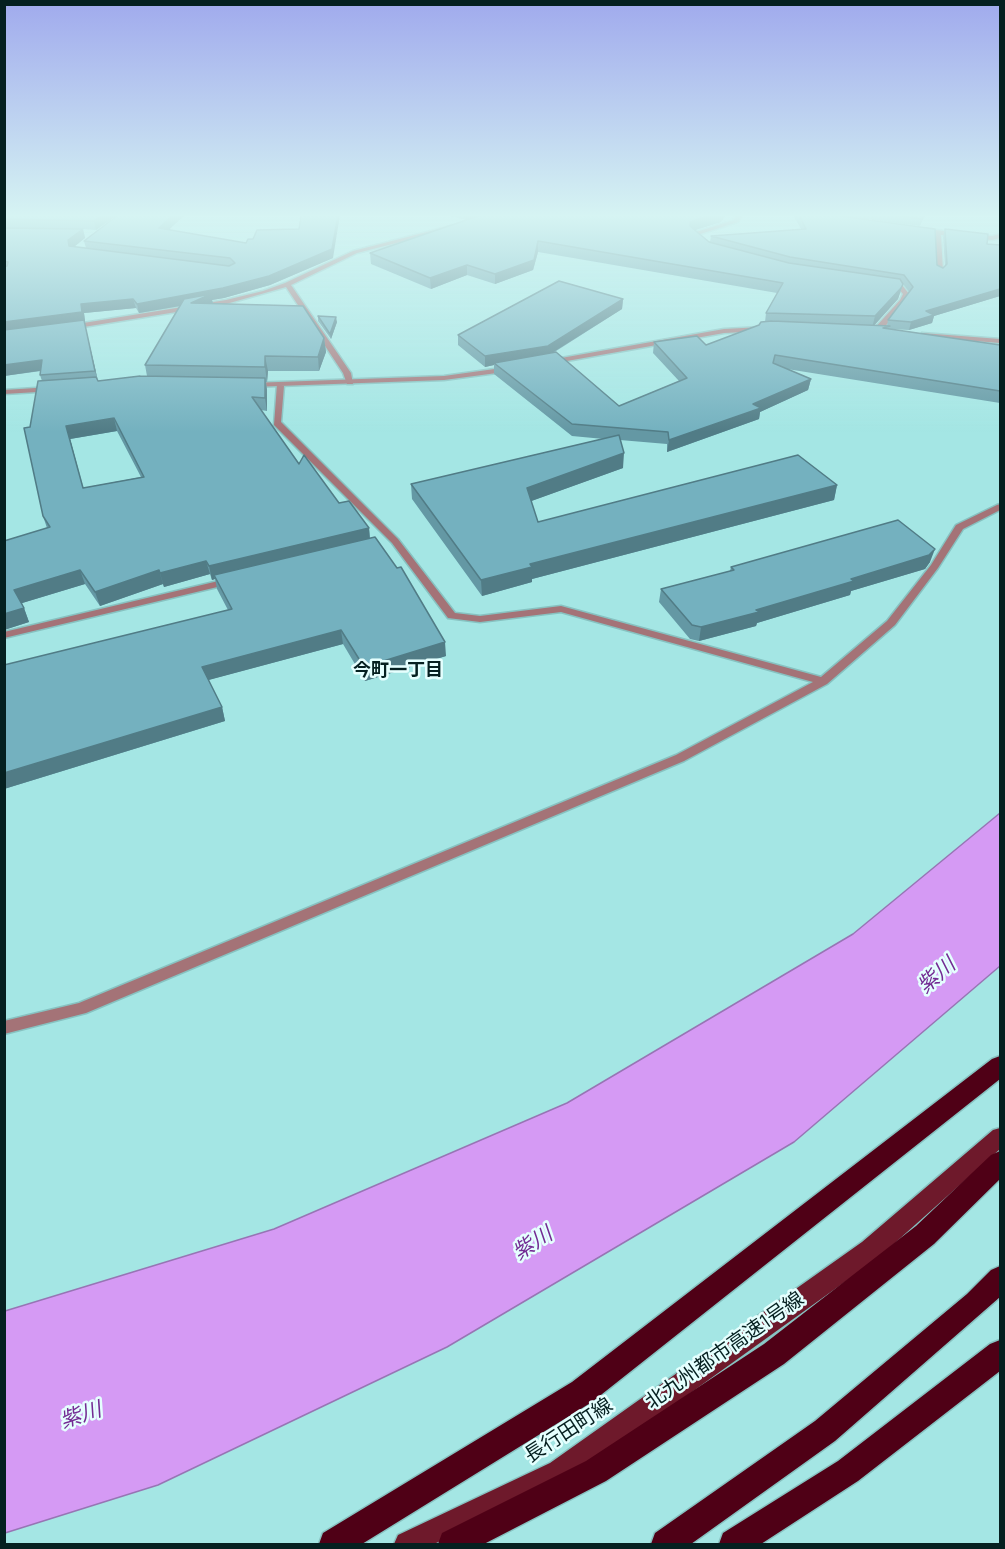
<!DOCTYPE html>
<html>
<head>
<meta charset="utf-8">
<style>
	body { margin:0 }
	#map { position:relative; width:1005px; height:1549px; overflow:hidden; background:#a4e6e4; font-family:Manrope,sans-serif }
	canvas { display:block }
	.frame { position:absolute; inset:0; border:6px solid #052020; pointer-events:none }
</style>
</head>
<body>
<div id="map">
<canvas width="1005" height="1549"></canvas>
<div class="frame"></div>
</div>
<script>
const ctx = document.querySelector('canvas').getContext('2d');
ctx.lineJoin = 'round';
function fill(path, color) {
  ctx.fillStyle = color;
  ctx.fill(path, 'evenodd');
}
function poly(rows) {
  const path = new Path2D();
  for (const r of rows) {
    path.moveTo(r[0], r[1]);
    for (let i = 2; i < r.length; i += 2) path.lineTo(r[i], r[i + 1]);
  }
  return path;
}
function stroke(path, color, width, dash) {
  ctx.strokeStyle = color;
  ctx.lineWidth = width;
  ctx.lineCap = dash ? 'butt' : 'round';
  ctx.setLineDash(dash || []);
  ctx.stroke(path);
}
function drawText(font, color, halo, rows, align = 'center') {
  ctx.font = font + ' Manrope,"Noto Sans JP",sans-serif';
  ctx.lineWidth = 5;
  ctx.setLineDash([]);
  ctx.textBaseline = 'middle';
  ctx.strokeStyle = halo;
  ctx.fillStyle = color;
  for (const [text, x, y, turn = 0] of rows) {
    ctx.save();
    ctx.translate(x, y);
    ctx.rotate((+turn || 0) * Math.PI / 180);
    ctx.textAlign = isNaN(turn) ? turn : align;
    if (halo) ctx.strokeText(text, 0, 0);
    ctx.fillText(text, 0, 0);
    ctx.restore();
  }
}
const water = poly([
	[1000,813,1000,966,794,1142,447,1347,158,1485,5,1533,5,1311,274,1229,567,1103,853,934,1000,813]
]);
const minor = poly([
	[736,215,742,215,738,222,697,235,702,243,698,243,690,234,734,220,736,215],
	[450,226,452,229,357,253,291,285,351,373,353,384,347,384,343,373,286,287,226,304,71,329,67,327,71,325,226,300,263,291,285,283,353,251,450,226],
	[919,228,977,235,992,236,1000,234,1000,238,992,240,941,235,943,272,940,274,937,272,935,234,917,231,919,228],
	[889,282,902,285,909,294,905,302,879,334,873,334,873,330,900,300,903,294,898,288,887,285,886,284,889,282],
	[277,384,284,386,281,422,398,539,455,613,480,616,561,606,821,677,887,621,931,565,956,525,997,505,1000,504,1000,510,963,529,938,568,895,625,827,684,684,761,86,1013,4,1034,4,1021,79,1003,676,755,813,682,561,612,480,622,448,618,392,543,274,425,277,384],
	[231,578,234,579,234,583,4,638,4,632,231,578]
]);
const tertiary = poly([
	[761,327,764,327,764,331,724,333,550,364,546,362,550,360,724,329,761,327],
	[922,333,1000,339,1000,343,925,337,921,335,922,333],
	[509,367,513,369,512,371,444,380,251,387,247,385,251,383,444,376,509,367],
	[51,387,55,389,54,391,4,394,4,390,51,387]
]);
const primary = poly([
	[1000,1128,1000,1149,878,1258,568,1481,434,1544,394,1544,398,1535,550,1463,862,1242,993,1130,1000,1128]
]);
const motorway = poly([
	[1000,1056,1000,1079,592,1402,362,1544,319,1544,323,1533,572,1382,992,1059,1000,1056],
	[1000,1151,1000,1179,934,1244,784,1364,606,1481,484,1544,438,1544,442,1533,586,1461,764,1344,916,1226,991,1155,1000,1151],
	[1000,1266,1000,1297,835,1441,691,1544,651,1544,655,1533,815,1421,967,1294,991,1270,1000,1266],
	[1000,1340,1000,1371,858,1481,761,1544,719,1544,723,1533,838,1461,990,1344,1000,1340]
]);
const wall = poly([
	[4,215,117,215,96,230,83,229,85,238,74,247,86,248,84,241,169,230,333,258,270,285,224,298,212,300,213,303,324,338,326,352,319,371,268,371,267,382,266,382,267,390,267,411,261,410,299,464,339,503,369,528,370,538,446,656,365,681,343,644,208,680,222,707,225,721,4,789,228,610,217,589,215,579,212,580,210,574,164,587,163,584,100,606,85,584,22,603,29,622,4,630,47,528,43,516,30,427,42,381,40,375,41,371,4,376],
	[180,306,145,365,147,376,98,381,84,321,85,321,84,313,136,308,139,313],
	[117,431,141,477,83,488,70,439],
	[446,215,726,215,721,222,695,230,710,242,711,236,801,229,793,215,833,215,943,268,945,267,943,237,945,229,987,244,1000,245,1000,296,934,316,932,323,909,330,890,329,1000,345,1000,403,787,369,811,379,808,390,760,412,759,419,667,452,667,444,620,440,623,468,531,501,538,522,837,485,834,500,532,579,532,582,482,596,412,499,411,484,604,439,572,436,494,374,494,365,485,367,458,345,458,335,623,299,622,309,553,353,619,406,679,381,653,353,654,342,706,345,759,325,765,322,766,313,777,293,538,252,533,270,495,284,467,275,431,289,371,264,370,253,466,220],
	[903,284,909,292,888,320,887,326,874,325,898,299],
	[835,215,925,215,920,226],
	[318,316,337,322,331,339,318,321],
	[930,562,925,569,851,591,850,595,757,623,756,626,699,641,690,639,659,602,661,589,730,571,731,567]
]);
const shadedWall = poly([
	[102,215,117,215,96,230,94,221],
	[173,215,185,215,161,237,159,228],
	[338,215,340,215,333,258,270,285,224,298,212,300,214,308,192,304,139,313,137,304,223,288],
	[466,215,504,215,466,220],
	[711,215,726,215,721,222,689,232,690,222],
	[83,229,85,238,71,249,72,255,68,240],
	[538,241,538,252,533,270,495,284,495,274],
	[467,265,467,275,431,289,430,278],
	[903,284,898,299,872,328,875,316],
	[1000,289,1000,296,934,316,932,323,909,330,911,322,926,311],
	[133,299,136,308,84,313,85,321,84,321,98,381,95,371,4,332,4,322,81,304],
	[623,299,622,309,547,356,494,363,494,365,485,367,485,356],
	[336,317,337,322,331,339,330,334],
	[324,338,326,352,319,371,318,357],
	[265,356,268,371,267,382,265,367],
	[42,360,45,370,4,376,4,365],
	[265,378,267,390,267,411,265,398],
	[811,379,808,390,760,412,759,419,667,452,669,440],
	[114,418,117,431,70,439,87,501,66,426],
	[624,453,623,468,526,503,527,488],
	[837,485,834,500,532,579,532,582,482,596,481,580,530,564],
	[369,528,370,542,214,575,215,579,212,580,209,566],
	[935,549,930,562,925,569,851,591,850,595,757,623,756,626,699,641,701,627,851,579],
	[206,561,210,574,164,587,160,573],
	[80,570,85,584,19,604,14,590],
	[159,570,163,584,100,606,95,592],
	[24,608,29,622,4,630,4,614],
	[341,630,343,644,205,681,202,667],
	[445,642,446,656,365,681,364,667],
	[222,707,225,721,4,789,4,773]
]);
const building = poly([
	[4,215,102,215,94,221,4,219,4,215],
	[118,215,173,215,159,228,246,243,248,239,253,239,257,230,299,229,301,215,338,215,332,249,269,276,223,288,137,304,133,299,81,304,82,312,4,322,4,267,7,266,8,262,4,261,4,228,83,229,68,240,69,246,229,266,235,263,230,258,84,241,118,215],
	[484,215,711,215,690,222,690,226,709,242,789,263,900,279,903,284,901,288,875,316,766,313,783,283,538,241,534,260,495,274,467,265,430,278,370,253,475,217,484,215],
	[799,215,833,215,935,229,937,265,943,268,947,264,945,229,988,234,987,244,1000,245,1000,289,926,311,934,315,911,322,888,320,913,287,904,275,790,257,711,236,806,229,799,215],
	[895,215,924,215,922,219,895,215],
	[559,281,623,299,548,346,485,356,458,335,559,281],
	[211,294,191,303,303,306,324,338,318,357,265,356,265,367,145,365,184,299,211,294],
	[318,316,336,317,330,334,318,316],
	[84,320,95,371,40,375,42,360,4,365,4,330,84,320],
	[772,321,890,326,883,328,1000,345,1000,391,775,355,773,363,811,379,753,404,761,408,669,440,668,432,572,424,494,363,556,352,619,406,687,378,654,342,697,336,706,345,759,325,761,322,772,321],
	[140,376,265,378,265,398,252,397,299,464,304,455,339,503,349,501,369,528,209,566,206,561,160,573,159,570,95,592,80,570,14,590,24,608,4,614,4,541,50,527,43,516,24,428,30,427,38,381,96,377,98,381,140,376],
	[114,418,144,477,83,488,66,426,114,418],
	[619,435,624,453,527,488,538,522,798,455,837,485,530,564,532,567,481,580,411,484,619,435],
	[898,520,935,549,929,555,851,579,854,581,756,610,759,612,701,627,692,625,661,589,734,570,731,567,898,520],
	[375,537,397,568,401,567,445,642,364,667,341,630,202,667,222,707,4,773,4,665,232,609,214,575,375,537]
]);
const neighbourhoodNames = [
	["今町一丁目",398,671]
];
const nearStreetnames = [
	["北九州都市高速1号線",725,1351,-35],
	["長行田町線",569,1431,-33]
];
const nearWaternames = [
	["紫川",937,976,-41],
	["紫川",533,1244,-33],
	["紫川",81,1416,-18]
];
fill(water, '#d59af4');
stroke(water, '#9775b4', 1.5);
stroke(minor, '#87c2c1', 3);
stroke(tertiary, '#87c2c1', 3);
stroke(primary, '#87c2c1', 3);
stroke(motorway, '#87c2c1', 3);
fill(minor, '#a47377');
fill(tertiary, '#a47377');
fill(primary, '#6e192b');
fill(motorway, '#4f0016');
fill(wall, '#6498a4');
fill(shadedWall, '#517c86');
fill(building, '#74b1bf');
stroke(building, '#517c86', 1.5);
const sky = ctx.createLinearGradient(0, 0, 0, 432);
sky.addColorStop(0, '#a0aaed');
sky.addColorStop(0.5, '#d6f4f3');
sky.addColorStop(1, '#d6f4f300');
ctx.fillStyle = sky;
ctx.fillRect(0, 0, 1005, 432);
drawText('bold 18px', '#052020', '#e5fffe', neighbourhoodNames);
drawText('20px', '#052020', '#e5fffe', nearStreetnames);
drawText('italic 21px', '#732b93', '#e5fffe', nearWaternames);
</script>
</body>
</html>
